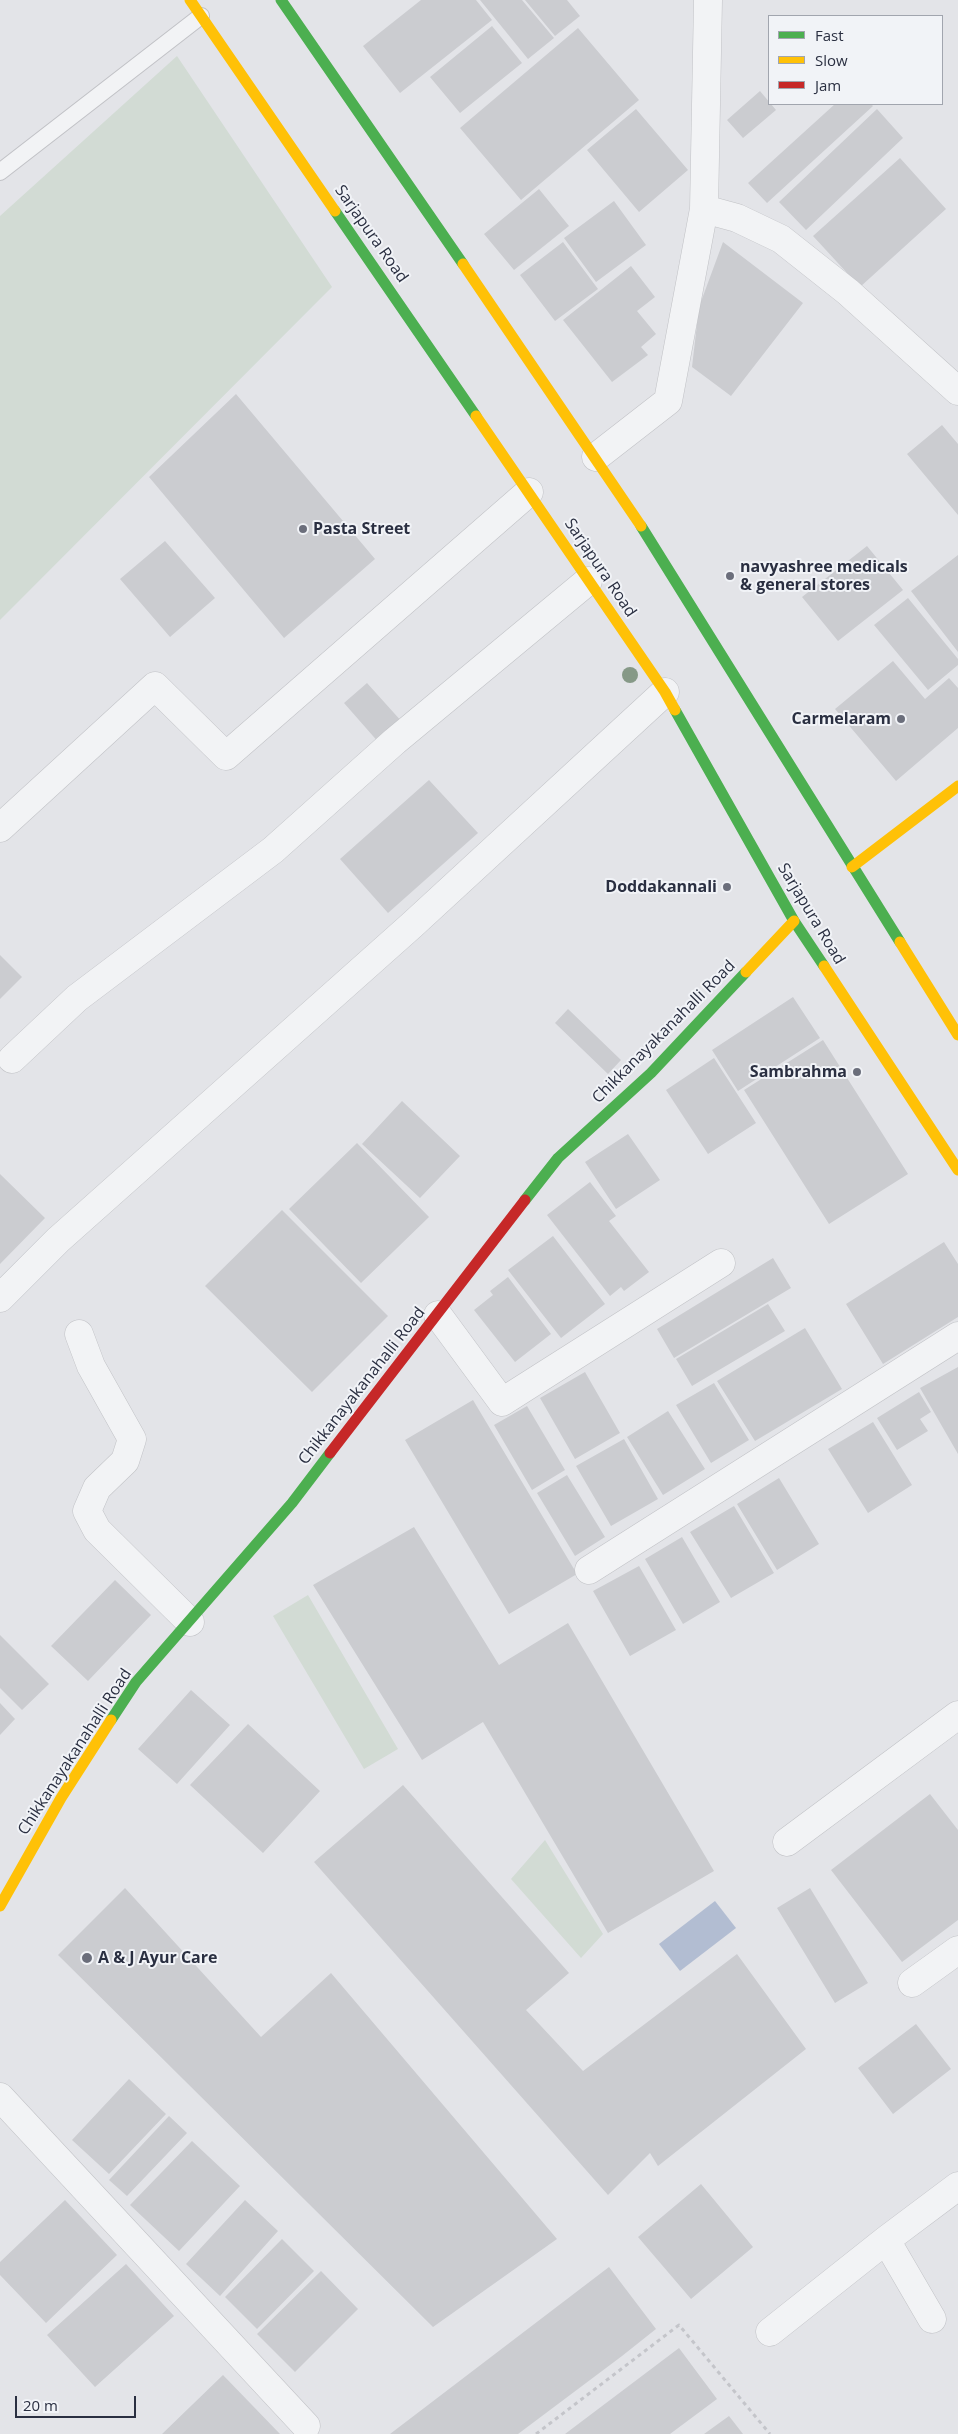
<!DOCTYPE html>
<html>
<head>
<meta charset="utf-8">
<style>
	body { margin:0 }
	#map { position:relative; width:958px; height:2434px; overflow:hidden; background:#e3e4e8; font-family:"Open Sans",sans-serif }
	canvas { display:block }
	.legend { position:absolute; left:768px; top:15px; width:175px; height:90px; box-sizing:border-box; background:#f1f3f7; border:1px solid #a1a5ae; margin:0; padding:6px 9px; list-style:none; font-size:15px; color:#2a2f41 }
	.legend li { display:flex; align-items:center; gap:10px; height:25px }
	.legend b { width:25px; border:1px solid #a1a5ae }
	.scale { position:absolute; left:15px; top:2396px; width:121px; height:22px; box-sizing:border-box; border:2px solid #2a2f41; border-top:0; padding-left:6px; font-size:15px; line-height:18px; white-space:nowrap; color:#2a2f41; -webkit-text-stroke:4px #f1f3f7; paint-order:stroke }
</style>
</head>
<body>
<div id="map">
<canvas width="958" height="2434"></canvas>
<ul class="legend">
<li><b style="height:6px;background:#4caf50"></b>Fast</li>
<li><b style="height:6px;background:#ffc107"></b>Slow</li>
<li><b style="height:6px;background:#c62828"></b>Jam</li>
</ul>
<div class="scale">20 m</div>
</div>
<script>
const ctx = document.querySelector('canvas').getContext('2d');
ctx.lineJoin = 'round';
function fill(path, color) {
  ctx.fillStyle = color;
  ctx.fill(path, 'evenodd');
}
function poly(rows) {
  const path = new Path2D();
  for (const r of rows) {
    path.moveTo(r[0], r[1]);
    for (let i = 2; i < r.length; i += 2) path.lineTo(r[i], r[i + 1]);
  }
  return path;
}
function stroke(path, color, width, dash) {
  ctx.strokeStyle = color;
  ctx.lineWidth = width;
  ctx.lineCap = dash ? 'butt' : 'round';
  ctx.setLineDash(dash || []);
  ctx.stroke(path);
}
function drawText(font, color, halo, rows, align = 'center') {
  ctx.font = font + ' "Open Sans",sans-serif';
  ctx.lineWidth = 4;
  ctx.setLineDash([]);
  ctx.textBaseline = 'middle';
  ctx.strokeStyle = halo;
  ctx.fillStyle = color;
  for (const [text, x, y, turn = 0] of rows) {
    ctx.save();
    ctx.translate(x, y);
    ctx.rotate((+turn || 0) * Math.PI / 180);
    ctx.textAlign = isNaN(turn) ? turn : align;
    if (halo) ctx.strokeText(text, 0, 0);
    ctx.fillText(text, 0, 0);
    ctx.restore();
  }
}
const green = poly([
	[177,56,332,287,0,620,0,216],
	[308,1595,398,1749,364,1769,273,1616],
	[545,1840,603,1934,581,1958,511,1879]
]);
const water = poly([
	[715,1901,736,1928,680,1971,659,1944]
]);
const building = poly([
	[421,0,476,0,492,20,400,93,363,46],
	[480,0,522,0,554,38,528,59],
	[525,0,567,0,580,16,555,36],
	[492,26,522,63,460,113,430,77],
	[578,28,639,100,521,200,460,128],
	[760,91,776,110,743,138,727,120],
	[835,104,871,104,873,106,767,203,748,183],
	[636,109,688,170,639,212,587,150],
	[877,109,903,138,806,230,779,202],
	[900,158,946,209,860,287,813,236],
	[539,189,569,226,514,270,484,234],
	[614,201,646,245,596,282,564,238],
	[563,242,598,289,555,321,520,275],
	[723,242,803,303,731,396,692,367,699,307],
	[631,266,655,297,637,311,656,334,641,347,648,355,612,382,563,320],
	[236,394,375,559,284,638,149,477],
	[942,425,958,444,958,515,907,454],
	[165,541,215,598,170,637,120,579],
	[867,546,903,590,838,641,802,597],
	[958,555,958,652,911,591],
	[908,598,958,659,958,665,928,690,874,625],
	[893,661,925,699,949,678,958,688,958,728,896,781,835,709],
	[367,683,403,723,380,744,344,703],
	[429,780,478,833,388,913,340,859],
	[0,955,22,977,0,999],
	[793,997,820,1038,738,1091,712,1050],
	[568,1009,621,1060,608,1074,555,1023],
	[823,1040,908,1174,829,1224,744,1090],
	[714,1058,756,1123,708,1154,666,1090],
	[402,1101,460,1156,420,1198,362,1144],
	[628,1134,660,1180,616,1209,585,1162],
	[357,1143,429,1217,361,1283,289,1209],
	[0,1174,45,1218,0,1264],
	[590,1182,616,1216,609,1221,649,1272,624,1291,621,1287,610,1296,547,1215],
	[282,1210,388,1316,312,1392,205,1286],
	[553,1236,605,1304,561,1338,508,1270],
	[944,1242,958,1264,958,1317,883,1364,846,1304],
	[773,1258,791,1288,674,1358,657,1329],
	[508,1277,551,1334,515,1362,474,1310,493,1295,490,1291],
	[768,1304,785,1331,692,1386,676,1359],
	[805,1328,842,1389,755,1441,717,1381],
	[958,1367,958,1454,920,1388],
	[585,1372,620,1433,575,1459,540,1398],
	[714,1383,749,1440,711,1463,676,1405],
	[919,1392,931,1412,920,1419,928,1431,897,1450,877,1418],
	[473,1400,577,1574,509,1614,405,1440],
	[527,1406,565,1470,532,1490,494,1425],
	[668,1411,705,1469,663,1495,627,1437],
	[873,1422,912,1485,868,1513,828,1449],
	[624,1439,658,1499,611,1526,576,1466],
	[567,1475,605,1537,575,1556,537,1493],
	[779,1478,819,1544,777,1570,737,1504],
	[734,1506,774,1573,731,1598,690,1532],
	[414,1527,499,1665,568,1623,714,1871,608,1933,483,1722,422,1760,313,1585],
	[682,1537,720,1602,683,1624,645,1559],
	[639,1566,676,1630,630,1656,593,1591],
	[115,1580,151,1615,88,1681,51,1646],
	[0,1635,49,1684,22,1710,0,1688],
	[191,1690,230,1725,177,1784,138,1749],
	[0,1703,15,1719,0,1735],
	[248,1724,320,1791,263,1853,190,1785],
	[403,1785,569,1973,526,2010,583,2071,737,1954,806,2049,658,2166,650,2153,608,2195,314,1862],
	[930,1794,958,1830,958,1920,902,1962,831,1870],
	[125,1888,261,2037,331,1973,557,2239,433,2327,58,1955],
	[810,1888,868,1983,835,2003,777,1908],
	[916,2024,951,2069,893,2114,858,2068],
	[129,2079,166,2114,109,2174,72,2140],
	[169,2116,187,2133,127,2196,109,2180],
	[192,2141,240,2186,179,2251,130,2205],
	[701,2184,753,2247,691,2299,638,2237],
	[65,2200,117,2255,46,2323,0,2275,0,2262],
	[245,2200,278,2231,220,2296,186,2264],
	[282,2239,314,2271,257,2329,225,2297],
	[126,2264,174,2316,95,2387,47,2335],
	[609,2267,656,2329,622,2356,518,2434,390,2434],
	[321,2271,358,2309,295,2372,257,2334],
	[679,2348,717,2399,670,2434,565,2434],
	[223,2375,280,2434,162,2434],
	[729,2416,743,2434,704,2434]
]);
const path = poly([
	[536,2434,679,2325,770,2434]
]);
const lane = poly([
	[0,172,201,16]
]);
const street = poly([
	[704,209,737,218,781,239,848,292,958,391],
	[596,457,668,401,704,209,708,0],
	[0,828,155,686,226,756,529,492],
	[12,1059,77,998,273,850,395,741,588,581],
	[0,1298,58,1240,412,925,665,692],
	[438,1315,502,1402,721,1263],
	[79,1334,91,1366,132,1439,125,1461,97,1488,87,1511,97,1530,190,1622],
	[589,1570,958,1336],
	[787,1842,958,1715],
	[912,1983,958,1950],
	[0,2097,306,2426],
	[886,2240,932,2319],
	[770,2332,886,2240,958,2186]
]);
const fast = poly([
	[281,0,463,264],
	[335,211,476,416],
	[641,526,900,942],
	[675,710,794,921,824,966],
	[525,1200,558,1158,651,1073,746,972],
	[111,1720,136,1682,292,1503,330,1453]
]);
const slow = poly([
	[190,0,335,211],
	[463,264,641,526],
	[476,416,665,692,675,710],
	[852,867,958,786],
	[900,942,958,1035],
	[824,966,958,1170],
	[746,972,794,921],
	[0,1906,61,1798,111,1720]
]);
const jam = poly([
	[330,1453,525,1200]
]);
const trees = [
	[630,675]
];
const markers = [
	[303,529,5,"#6b6e7b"],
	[730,576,5,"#6b6e7b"],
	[901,719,5,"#6b6e7b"],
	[727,887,5,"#6b6e7b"],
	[857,1072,5,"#6b6e7b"],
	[87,1958,6,"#6b6e7b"]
];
const streetNames = [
	["Sarjapura Road",371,234,55],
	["Sarjapura Road",600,568,56],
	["Sarjapura Road",811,914,59],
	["Chikkanayakanahalli Road",664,1032,-45],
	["Chikkanayakanahalli Road",362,1386,-52],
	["Chikkanayakanahalli Road",75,1752,-57]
];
const poiNames = [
	["Pasta Street",313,529],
	["navyashree medicals",740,567],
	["& general stores",740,585],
	["Carmelaram",891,719,"right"],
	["Doddakannali",717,887,"right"],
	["Sambrahma",847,1072,"right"],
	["A & J Ayur Care",98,1958]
];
fill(green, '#d2dbd4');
fill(water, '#b2bdd2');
fill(building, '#cbccd0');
stroke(lane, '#c1c2c6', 18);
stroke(street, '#c1c2c6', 29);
stroke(path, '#c4c5ca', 3, [4, 4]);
stroke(lane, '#f2f3f5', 16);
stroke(street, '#f2f3f5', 28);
stroke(fast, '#4caf50', 11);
stroke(slow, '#ffc107', 11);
stroke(jam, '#c62828', 11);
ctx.fillStyle = '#869987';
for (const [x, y] of trees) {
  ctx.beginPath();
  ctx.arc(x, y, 8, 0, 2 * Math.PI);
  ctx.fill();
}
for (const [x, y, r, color] of markers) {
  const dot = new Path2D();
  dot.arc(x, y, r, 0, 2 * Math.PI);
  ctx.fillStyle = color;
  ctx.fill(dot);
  stroke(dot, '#f1f3f7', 2);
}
drawText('16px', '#2a2f41', '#f1f3f7', streetNames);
drawText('bold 16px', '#2a2f41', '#f1f3f7', poiNames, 'left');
</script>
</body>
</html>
